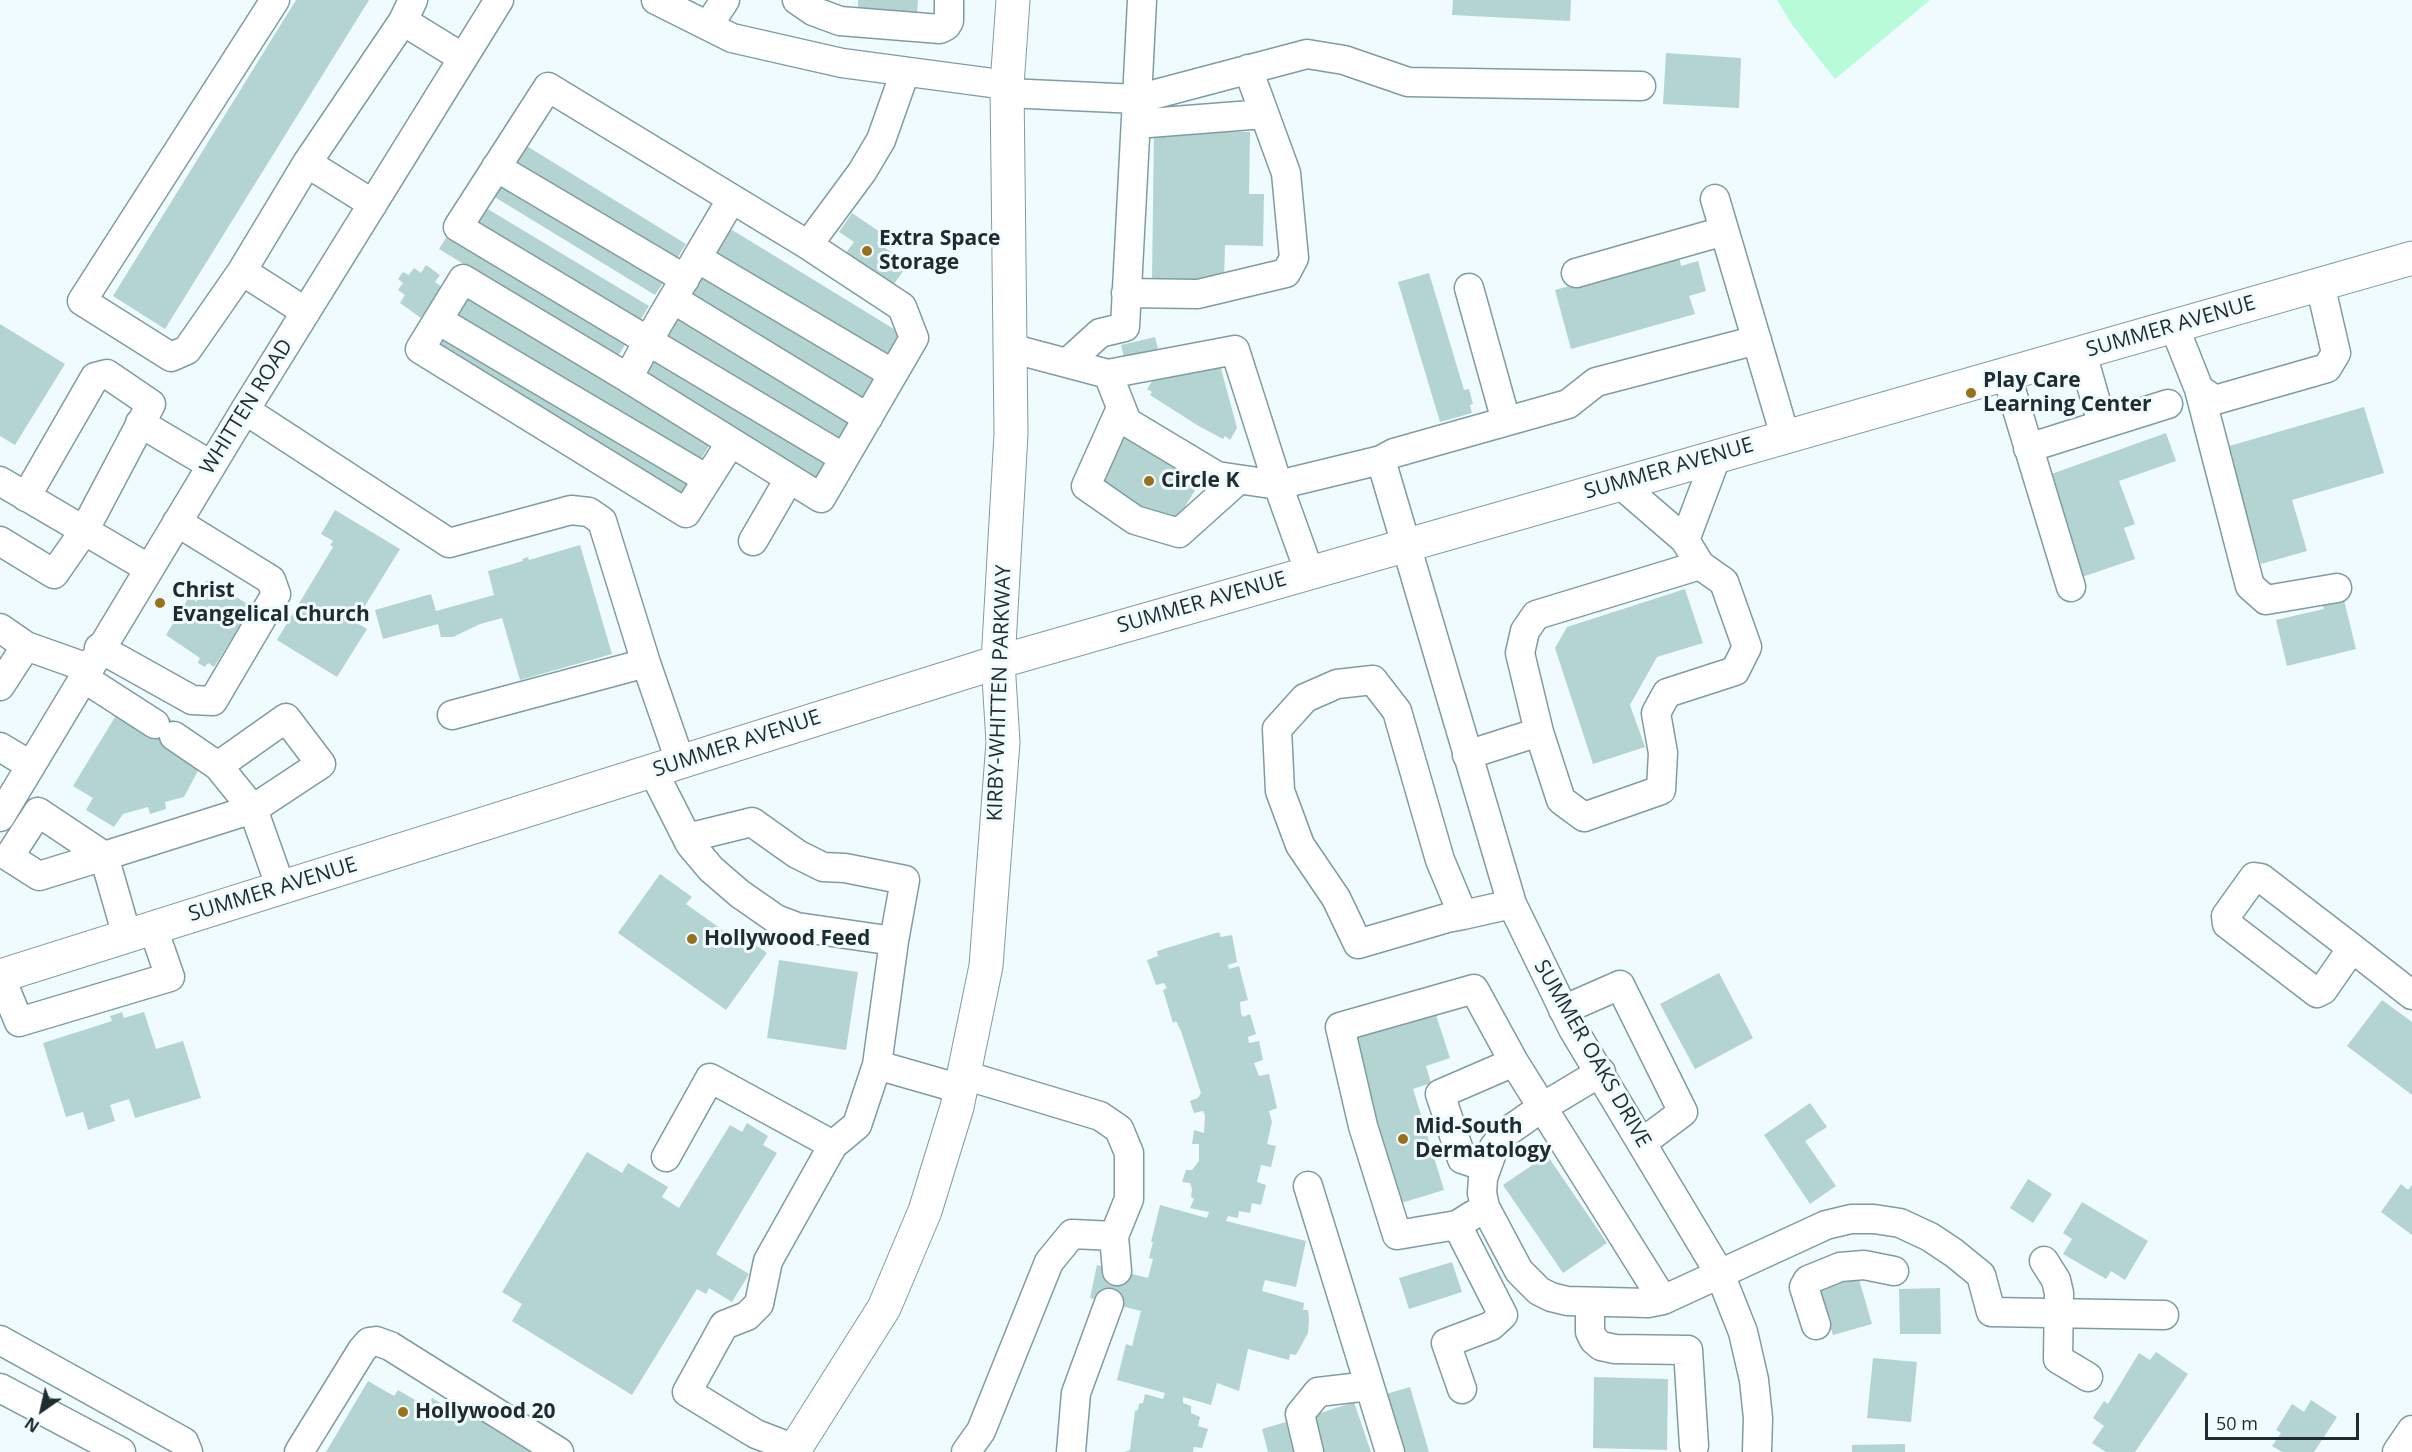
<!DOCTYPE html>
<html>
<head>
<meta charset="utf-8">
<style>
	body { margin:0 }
	#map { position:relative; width:2412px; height:1452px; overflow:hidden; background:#effbff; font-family:"Open Sans",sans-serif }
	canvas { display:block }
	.north { position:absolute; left:12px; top:1380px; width:60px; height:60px; -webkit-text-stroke:4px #effbff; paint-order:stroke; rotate:214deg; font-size:16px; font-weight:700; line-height:24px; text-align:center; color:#1f2b2e }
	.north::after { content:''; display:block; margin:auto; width:21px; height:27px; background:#1f2b2e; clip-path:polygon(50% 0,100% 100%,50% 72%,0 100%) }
	.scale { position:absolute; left:2205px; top:1413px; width:154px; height:27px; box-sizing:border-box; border:3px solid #1f2b2e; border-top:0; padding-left:8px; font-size:18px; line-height:21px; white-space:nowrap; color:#1f2b2e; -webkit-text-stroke:4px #effbff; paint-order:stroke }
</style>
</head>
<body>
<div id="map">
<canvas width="2412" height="1452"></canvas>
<div class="north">N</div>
<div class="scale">50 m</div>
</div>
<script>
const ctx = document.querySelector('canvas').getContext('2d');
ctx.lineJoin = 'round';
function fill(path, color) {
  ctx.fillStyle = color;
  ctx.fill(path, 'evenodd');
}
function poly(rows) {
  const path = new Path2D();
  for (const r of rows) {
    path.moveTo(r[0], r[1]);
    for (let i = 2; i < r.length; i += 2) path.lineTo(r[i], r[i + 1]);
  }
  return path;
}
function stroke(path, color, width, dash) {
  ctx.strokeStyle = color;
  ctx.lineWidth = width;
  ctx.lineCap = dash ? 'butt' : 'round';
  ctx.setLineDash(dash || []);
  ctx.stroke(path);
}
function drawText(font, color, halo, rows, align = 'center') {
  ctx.font = font + ' "Open Sans",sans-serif';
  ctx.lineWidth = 6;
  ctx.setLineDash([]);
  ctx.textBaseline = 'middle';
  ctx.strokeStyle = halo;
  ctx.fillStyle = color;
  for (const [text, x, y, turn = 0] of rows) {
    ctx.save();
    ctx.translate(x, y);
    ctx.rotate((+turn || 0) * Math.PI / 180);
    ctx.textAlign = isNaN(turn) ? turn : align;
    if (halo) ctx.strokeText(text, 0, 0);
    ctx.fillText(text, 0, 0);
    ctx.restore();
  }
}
const green = poly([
	[1777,0,1930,0,1835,79,1793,26]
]);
const building = poly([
	[296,0,369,0,165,329,113,296],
	[858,0,918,0,917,15,858,12],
	[1453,0,1571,0,1570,21,1452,15],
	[1666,53,1741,58,1739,108,1663,104],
	[1154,129,1250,132,1249,194,1264,194,1263,246,1225,245,1224,281,1152,280],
	[525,145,686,244,676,260,514,162],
	[504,179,666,278,655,295,493,196],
	[486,208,649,306,638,324,476,225],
	[852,213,883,234,877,243,893,253,891,256,906,267,891,288,845,254,854,242,839,232],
	[729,228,907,337,891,362,713,254],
	[450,232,628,340,617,358,439,249],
	[1679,255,1681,266,1698,261,1706,291,1689,296,1695,314,1571,349,1555,290],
	[426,265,440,275,435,282,442,287,421,318,400,303,405,295,398,290,403,283,398,279,403,272,409,275,414,268,421,273],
	[703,270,881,379,865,404,688,295],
	[1429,273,1464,390,1469,389,1473,404,1470,405,1472,413,1440,422,1398,282],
	[471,291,713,439,698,464,455,317],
	[677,313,855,421,840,446,662,338],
	[0,324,65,364,15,445,0,436],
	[445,333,689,480,678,498,435,351],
	[1155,337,1161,361,1127,369,1121,345],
	[651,355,830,463,820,480,641,372],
	[1219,361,1237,428,1230,440,1225,436,1223,439,1197,425,1150,395,1152,392,1147,389,1155,377],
	[2364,407,2384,473,2292,500,2307,551,2261,564,2226,447],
	[1125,433,1202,479,1172,528,1096,482],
	[2166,433,2176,461,2119,481,2135,524,2124,528,2135,559,2082,577,2046,476],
	[335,510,400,549,355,622,367,629,337,677,277,640,333,547,330,545,333,541,321,534],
	[580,545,612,654,520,680,502,618,480,624,453,637,441,637,438,624,383,639,375,610,431,594,436,611,494,595,488,571,523,561,522,559,528,557,529,560],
	[210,580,252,607,214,667,208,663,205,667,198,663,200,658,166,635,189,597,197,602,196,597,206,581],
	[1685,589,1703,643,1657,657,1630,705,1645,747,1593,764,1555,648,1567,627],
	[2343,596,2356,649,2287,666,2276,620,2324,609,2322,601],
	[117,707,161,714,181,725,201,765,184,797,165,802,166,809,150,814,148,807,123,814,114,827,86,810,93,798,73,786,115,717,112,715],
	[660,874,692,897,686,904,731,936,735,930,767,953,726,1010,618,933],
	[1219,932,1221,937,1232,935,1237,962,1228,965,1229,969,1239,966,1248,1000,1240,1002,1241,1013,1243,1017,1250,1014,1256,1034,1248,1037,1249,1043,1259,1041,1263,1060,1254,1063,1259,1076,1269,1074,1277,1108,1269,1111,1272,1122,1267,1144,1276,1146,1271,1167,1261,1165,1257,1182,1266,1185,1261,1205,1252,1203,1250,1213,1239,1211,1238,1218,1228,1216,1226,1221,1306,1241,1296,1287,1265,1280,1262,1291,1304,1303,1303,1310,1308,1310,1309,1319,1308,1333,1296,1355,1290,1354,1289,1360,1248,1349,1239,1391,1217,1383,1211,1405,1183,1397,1183,1403,1191,1406,1191,1413,1200,1417,1198,1426,1208,1429,1202,1448,1194,1447,1193,1452,1125,1452,1130,1450,1135,1411,1138,1410,1139,1404,1143,1403,1145,1394,1163,1399,1165,1393,1117,1380,1126,1344,1132,1346,1141,1311,1090,1298,1097,1265,1148,1278,1153,1259,1149,1258,1153,1242,1151,1242,1160,1205,1207,1218,1209,1212,1190,1208,1194,1199,1191,1197,1192,1189,1190,1183,1182,1182,1186,1170,1192,1170,1199,1161,1199,1144,1192,1144,1194,1130,1204,1133,1205,1115,1203,1111,1194,1113,1190,1101,1198,1098,1201,1093,1181,1031,1176,1021,1173,1023,1163,990,1167,988,1164,983,1156,985,1147,960,1158,956,1157,951],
	[779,960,858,972,846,1050,767,1038],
	[1719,973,1753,1038,1695,1069,1660,1004],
	[2382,1000,2412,1022,2412,1095,2347,1046],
	[122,1012,124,1018,144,1012,156,1049,183,1041,201,1098,135,1118,129,1099,110,1105,115,1121,88,1130,83,1112,66,1117,43,1043,112,1021,110,1016],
	[1435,1012,1450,1058,1426,1066,1431,1083,1413,1089,1444,1190,1398,1204,1346,1039],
	[1810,1103,1827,1127,1805,1141,1836,1186,1810,1204,1764,1135],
	[747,1123,768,1136,763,1145,777,1153,716,1254,749,1274,732,1302,709,1288,706,1294,697,1289,632,1395,512,1321,522,1304,502,1292,587,1152,622,1173,628,1163,668,1187,662,1197,679,1208,730,1125,742,1132],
	[1547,1155,1607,1243,1563,1273,1503,1185],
	[2028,1179,2052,1194,2033,1223,2010,1208],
	[2401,1184,2408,1190,2412,1185,2412,1235,2381,1212],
	[2082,1202,2148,1241,2125,1280,2111,1271,2106,1279,2063,1254,2072,1239,2063,1233],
	[1452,1262,1462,1292,1409,1309,1399,1278],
	[1858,1276,1872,1324,1833,1335,1818,1288],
	[1940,1288,1941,1334,1900,1334,1899,1289],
	[2156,1352,2188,1374,2135,1452,2106,1452,2092,1443,2104,1426,2093,1418,2104,1401,2108,1404,2139,1353,2150,1360],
	[1873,1358,1917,1362,1911,1422,1867,1418],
	[1594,1377,1668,1379,1667,1450,1593,1448],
	[368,1381,394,1396,398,1390,427,1407,432,1398,465,1417,471,1406,549,1452,326,1452],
	[1410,1387,1429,1452,1402,1452,1386,1394],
	[2311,1400,2337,1417,2314,1452,2282,1452,2272,1446,2281,1433,2276,1430,2292,1404,2304,1412],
	[1354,1402,1371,1452,1323,1452,1311,1416],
	[1286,1422,1294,1452,1268,1452,1262,1429],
	[1905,1444,1905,1452,1852,1452,1852,1445]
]);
const minor = poly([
	[275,0,82,301,171,357,187,350,242,271,306,312],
	[656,0,732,38,842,63,1007,85],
	[797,0,813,11,840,21,940,29,946,26,949,21,949,0],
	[403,21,463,58],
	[708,26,725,0],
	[1007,93,1137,99,1142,0],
	[1136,124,1264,114],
	[307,163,373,204],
	[496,167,685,279],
	[1715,199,1785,436],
	[731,200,648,341,458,227,548,87,808,245,902,307,914,338,821,498,628,378,648,341,844,458],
	[808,245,862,172,881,140,905,72],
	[697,258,893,374],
	[242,271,307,163,403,21,413,0],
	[1576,273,1724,231],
	[1469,288,1506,421],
	[1126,293,1198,294,1286,273,1294,258,1286,173,1248,69],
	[673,299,868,418],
	[438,320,707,479],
	[2174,326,2199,389,2215,400,2327,368,2336,353,2320,284],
	[1010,348,1108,374,1235,350,1278,485,1217,476,1127,422,1108,374],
	[2082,353,2102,423],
	[1067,363,1100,333,1125,327,1137,99,1307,54,1344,60,1408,82,1641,86],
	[2006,373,2071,587],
	[628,378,463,279,420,349,686,513,731,442],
	[2199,389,2250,586,2266,600,2337,588],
	[1121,408,1086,486,1135,520,1179,533,1237,481],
	[245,410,449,543,571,510,589,512,602,521,646,663],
	[140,423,211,465],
	[2028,448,2168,404],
	[1381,460,1394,453,1568,404,1596,382,1757,340],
	[0,481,148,568],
	[1619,483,1685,540],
	[0,541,54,574,84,531,151,404,107,374,95,377,26,497],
	[753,541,789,479],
	[1700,565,1685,540,1717,455],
	[1309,571,1278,485,1381,460,1512,904,1573,1029,1720,1274,1743,1332,1754,1380,1758,1418,1757,1452],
	[0,628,26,646],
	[99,648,192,700,213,701,276,594,271,580,177,522],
	[82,677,155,724],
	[0,686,26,646,88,668],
	[452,715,646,663,680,761],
	[286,718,321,764,253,809,218,766,286,718],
	[174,736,218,766],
	[0,747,30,765],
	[1467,755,1539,732,1520,653,1525,631,1536,615,1700,565,1724,582,1747,647,1735,671,1667,693,1656,713,1663,753,1661,790,1584,817,1561,800,1539,732],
	[653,771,690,844,711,869,740,894,776,919,797,927,894,941,877,1065,961,1089],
	[38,812,104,856,39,876,9,857,38,812],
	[0,817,245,410,499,0],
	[687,838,752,822,797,854,823,867,845,868,905,880,894,941],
	[1463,915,1440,860,1397,711,1373,680,1337,684,1305,698,1277,729,1280,791,1300,845,1336,898,1358,944,1447,918,1463,915,1512,904],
	[127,936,104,856,253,809,281,888],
	[2352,948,2323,990,2317,993,2227,924,2226,916,2254,877,2261,878,2352,948,2412,995],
	[0,976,19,1022,170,977,153,928],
	[1563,1010,1620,985,1683,1112,1643,1142],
	[1601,1072,1541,1108,1504,1134,1494,1147,1483,1178,1482,1193,1485,1207,1519,1271,1539,1291,1551,1297,1567,1301,1648,1303,1663,1300,1826,1225,1851,1219,1874,1219,1900,1223,1930,1237,1954,1253,1981,1275,1991,1312,2164,1315],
	[964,1075,1100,1116,1119,1129,1129,1153,1129,1199,1114,1236,1072,1234,1049,1262,981,1431,966,1452],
	[666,1157,710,1078,833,1145],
	[1486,1167,1462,1159,1440,1094,1514,1062,1663,1300],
	[1308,1186,1390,1452],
	[1457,1225,1397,1235,1363,1126,1340,1027,1474,989,1514,1062],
	[1114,1236,1117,1271],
	[2044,1261,2056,1280,2059,1293,2058,1359,2088,1377],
	[1590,1302,1590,1332,1594,1340,1601,1346,1615,1349,1688,1350,1694,1446],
	[1816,1325,1804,1287,1808,1280,1840,1267,1864,1265,1894,1271],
	[0,1340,184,1442,188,1452],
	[0,1388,121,1452],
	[1462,1389,1446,1343,1491,1326,1503,1315,1457,1225,1473,1215],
	[795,1449,756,1434,687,1392,724,1325,747,1316,759,1304,768,1261,833,1145,857,1125,877,1065],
	[299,1452,362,1350,369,1342,376,1341,390,1346,559,1452],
	[1071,1452,1076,1393,1109,1303],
	[1309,1452,1300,1414,1318,1392,1369,1386],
	[2397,1452,2412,1430]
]);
const major = poly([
	[0,976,998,662,2412,258],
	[793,1452,884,1308,925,1211,957,1107,986,966,1003,742,998,662,1011,434,1007,85,1013,0]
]);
const markers = [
	[867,251,6,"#99701d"],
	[1971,393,6,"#99701d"],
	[1149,481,6,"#99701d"],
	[160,603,6,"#99701d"],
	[692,939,6,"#99701d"],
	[1403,1139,6,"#99701d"],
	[403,1412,6,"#99701d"]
];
const poiNames = [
	["Extra Space",879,239],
	["Storage",879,263],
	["Play Care",1983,381],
	["Learning Center",1983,405],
	["Circle K",1161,481],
	["Christ",172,591],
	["Evangelical Church",172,615],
	["Hollywood Feed",704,939],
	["Mid-South",1415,1127],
	["Dermatology",1415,1151],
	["Hollywood 20",415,1412]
];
const streetNames = [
	["SUMMER AVENUE",2171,327,-16],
	["WHITTEN ROAD",247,407,-58],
	["SUMMER AVENUE",1669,469,-16],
	["SUMMER AVENUE",1202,603,-16],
	["KIRBY-WHITTEN PARKWAY",1000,693,-88],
	["SUMMER AVENUE",737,744,-18],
	["SUMMER AVENUE",273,890,-17],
	["SUMMER OAKS DRIVE",1592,1054,60]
];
fill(green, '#b7fbd9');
fill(building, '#b4d4d1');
stroke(minor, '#7f9ca4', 31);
stroke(major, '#7f9ca4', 35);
stroke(minor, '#fff', 28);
stroke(major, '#fff', 33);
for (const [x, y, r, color] of markers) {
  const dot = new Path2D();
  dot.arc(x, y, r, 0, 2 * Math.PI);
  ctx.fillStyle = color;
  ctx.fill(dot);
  stroke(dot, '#effbff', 2);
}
drawText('bold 21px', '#1f2b2e', '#effbff', poiNames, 'left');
drawText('21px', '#1f2b2e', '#effbff', streetNames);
</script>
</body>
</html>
